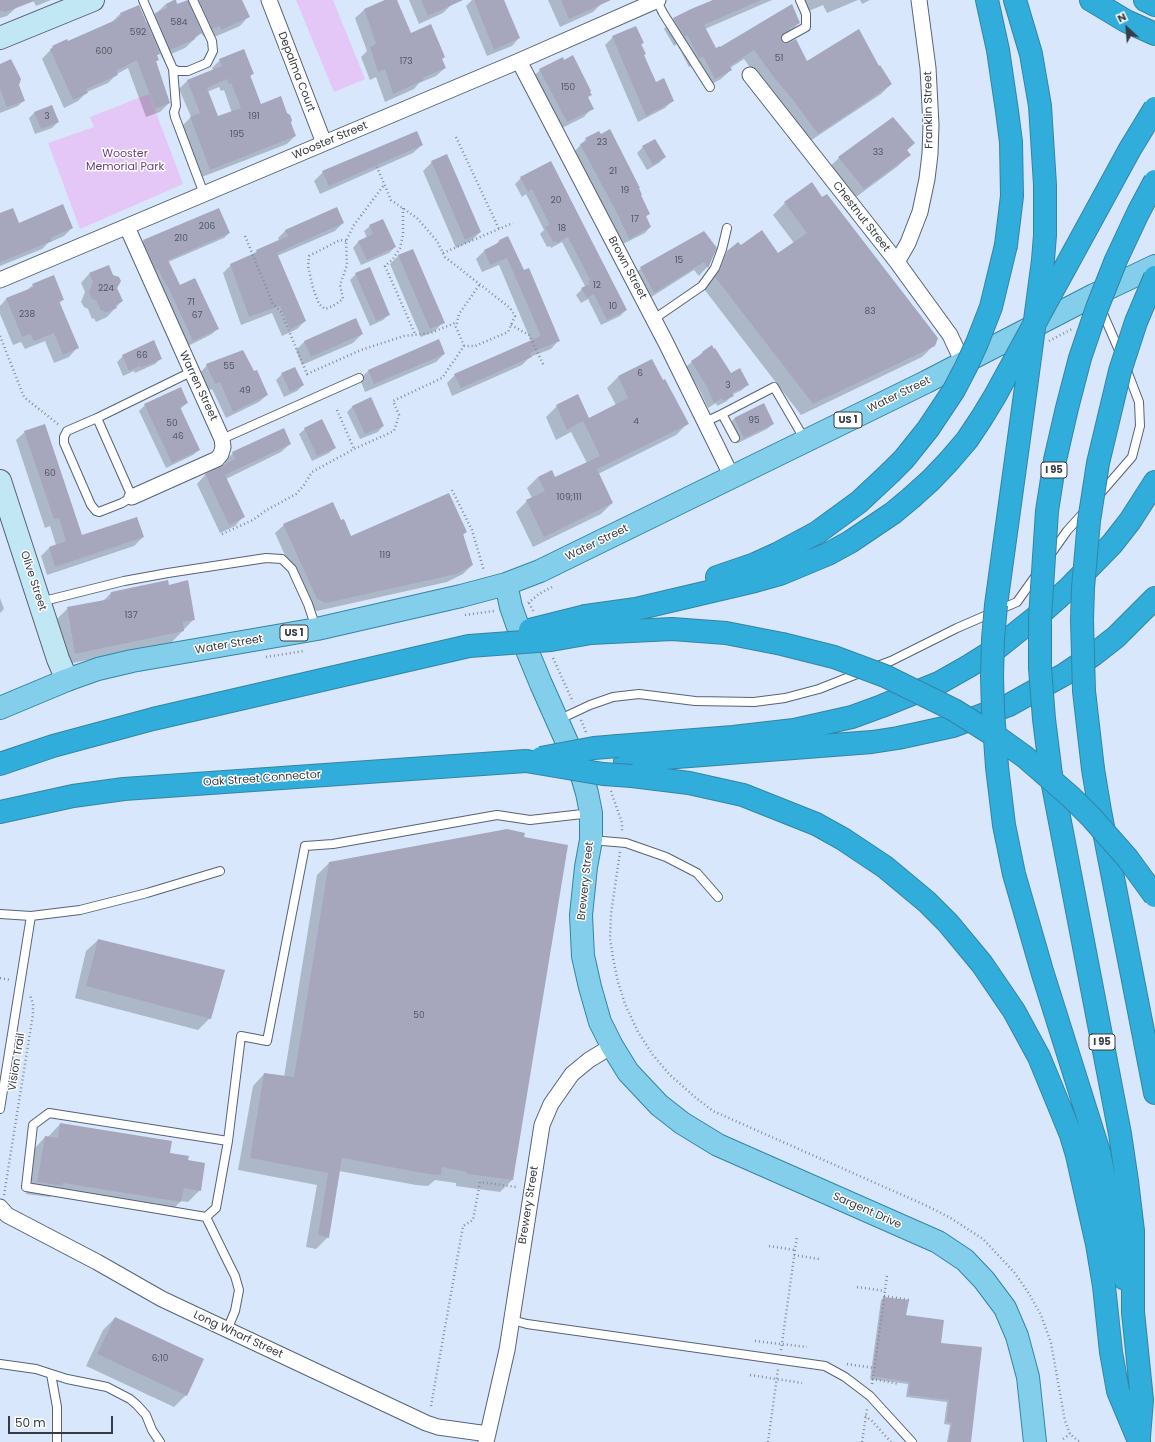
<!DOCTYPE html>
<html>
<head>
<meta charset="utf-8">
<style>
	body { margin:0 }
	#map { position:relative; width:1155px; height:1442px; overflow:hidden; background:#d8e7fb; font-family:Poppins,sans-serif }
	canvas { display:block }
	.north { position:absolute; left:1107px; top:8px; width:40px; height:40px; -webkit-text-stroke:3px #fff; paint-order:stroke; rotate:334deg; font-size:11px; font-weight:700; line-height:16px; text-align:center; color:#363c44 }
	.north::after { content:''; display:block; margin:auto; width:14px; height:18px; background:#363c44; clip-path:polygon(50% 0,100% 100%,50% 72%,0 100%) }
	.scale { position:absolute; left:8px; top:1416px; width:105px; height:18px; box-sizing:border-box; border:2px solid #363c44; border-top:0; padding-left:5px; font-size:12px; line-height:14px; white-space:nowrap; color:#363c44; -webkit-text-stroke:3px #fff; paint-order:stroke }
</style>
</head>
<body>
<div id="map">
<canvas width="1155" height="1442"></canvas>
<div class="north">N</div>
<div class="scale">50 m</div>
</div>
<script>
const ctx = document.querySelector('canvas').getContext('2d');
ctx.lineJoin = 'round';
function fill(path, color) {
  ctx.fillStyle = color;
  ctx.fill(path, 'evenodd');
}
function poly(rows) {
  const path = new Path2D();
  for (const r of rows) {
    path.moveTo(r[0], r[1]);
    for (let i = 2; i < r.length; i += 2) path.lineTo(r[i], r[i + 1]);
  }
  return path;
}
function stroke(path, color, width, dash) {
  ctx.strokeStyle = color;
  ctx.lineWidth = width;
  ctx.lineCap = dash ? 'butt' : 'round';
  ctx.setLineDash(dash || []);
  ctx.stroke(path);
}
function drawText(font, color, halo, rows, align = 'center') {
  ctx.font = font + ' Poppins,sans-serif';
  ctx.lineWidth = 3;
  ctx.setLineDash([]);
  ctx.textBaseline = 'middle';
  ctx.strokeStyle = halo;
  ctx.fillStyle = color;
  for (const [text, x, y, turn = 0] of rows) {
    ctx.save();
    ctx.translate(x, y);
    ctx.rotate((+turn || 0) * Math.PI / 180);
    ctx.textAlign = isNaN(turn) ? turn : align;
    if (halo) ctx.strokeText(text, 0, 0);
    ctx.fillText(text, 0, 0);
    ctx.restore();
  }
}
const green = poly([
	[296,0,333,0,365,79,334,92],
	[149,94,183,184,80,229,48,143,94,127,90,117]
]);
const shadow = poly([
	[0,0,51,0,36,6,33,0,18,6,7,16,0,18],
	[194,0,241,0,248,17,240,26,212,38,211,34,204,37,201,33,185,48,162,58,160,53,156,56,158,60,155,62,169,103,160,112,146,117,128,68,117,74,108,83,87,92,78,101,64,108,42,59,53,47,67,42,112,22,121,13,146,23,166,4,175,1,177,5,189,5],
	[387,0,396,0,410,34,441,59,445,68,436,76,419,83,414,89,385,102,376,77,370,80,361,57,367,51,355,18,364,10],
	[409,0,450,0,452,4,443,13,419,24],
	[472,0,503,0,519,38,512,46,487,56,466,6],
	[548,0,601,0,602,3,593,12,560,27],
	[714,0,772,0,705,29,715,50,799,23,789,33,780,39,782,43,806,62,879,67,891,84,881,94,807,143,766,90,744,59,730,68,731,70,721,79,705,88,693,65,689,67,677,44,674,46,664,29,674,19],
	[804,0,858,0,827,13,823,5,809,11],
	[860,0,870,0,862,4],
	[613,37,643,43,641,45,643,55,656,83,672,101,665,108,638,122,605,45],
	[220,60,253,73,250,77,261,106,290,123,295,136,287,144,202,177,182,126,191,117,179,89,187,81,213,71,212,68],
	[219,87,221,91,224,90,232,113,217,117,207,92],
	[0,65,18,85,24,100,18,106,0,113],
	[540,70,589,92,590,95,587,98,592,108,584,117,558,130,531,79],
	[35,112,58,122,52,128,35,134,29,118],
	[586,139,640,196,649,213,645,217,650,227,645,233,623,244,575,151],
	[914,143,906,151,909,155,898,166,852,200,827,169,839,158],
	[422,145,413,153,320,194,314,181,323,172],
	[643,147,665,157,659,163,647,170,637,153],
	[432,162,480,232,471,241,456,248,423,171],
	[550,162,626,310,620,316,601,325,588,299,581,303,576,295,585,286,562,242,551,248,550,246,547,247,540,234,544,230,526,194,522,197,515,184,521,178],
	[785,203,934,345,922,357,801,415,704,289,709,283,716,264,728,252,741,246,778,255,794,243,773,215],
	[0,214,18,224,72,228,64,236,48,243,42,249,0,266],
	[343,223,335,231,277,256,305,321,297,329,282,336,272,313,241,325,223,273,231,265,252,255,257,251,279,241,278,238,286,230],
	[370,226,395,247,389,253,361,265,353,248,358,242,367,238,364,231],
	[229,233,224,238,168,262,180,286,218,328,212,334,188,346,138,247,144,241],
	[500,240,524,271,559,340,551,349,530,357,522,365,452,396,447,383,455,375,531,341,499,265,482,272,476,259,484,251,494,246],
	[715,248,707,267,699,276,694,270,645,301,632,277,641,268],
	[399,255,443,322,435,331,421,337,390,264],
	[89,274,116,288,122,301,107,317,96,322,94,318,92,319,88,309,84,307,81,302,85,292,81,283],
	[356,274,389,314,383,320,370,326,350,280],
	[33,285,63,299,59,304,77,348,69,357,54,363,45,341,25,349,21,342,13,345,0,314,0,306,6,299,27,290],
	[362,334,353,343,302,365,296,350,304,342],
	[703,352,730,374,747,385,742,390,732,395,727,401,717,406,716,403,708,408,701,393,686,367],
	[444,354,436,362,365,392,360,379,368,371],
	[123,356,161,358,155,364,135,373,134,371,123,376,117,362],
	[651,360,687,424,676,435,598,474,612,503,601,514,533,547,516,512,527,501,532,498,527,488,538,477,551,471,555,479,587,463,571,432,556,440,546,417,557,406,589,419,616,405,607,388,618,377],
	[207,365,267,395,259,402,226,418,212,389,208,391,200,373],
	[282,374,303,385,297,391,284,397,276,380],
	[187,403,180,409,199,450,193,455,166,468,139,411,145,405],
	[353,406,383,426,378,432,360,439,347,412],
	[734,419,773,424,767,429,738,443,729,424],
	[305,429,335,448,329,453,312,461,299,434],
	[25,432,81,537,143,537,134,546,47,575,41,556,49,548,56,545,50,526,45,528,16,440],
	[290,444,281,452,226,479,243,517,235,526,220,533,197,484,205,475,226,465,224,462,233,453],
	[340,521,351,537,466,532,463,535,472,565,463,574,447,582,317,611,308,607,275,533,284,525],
	[168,586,194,619,171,643,63,665,56,620,68,608,103,601,111,593],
	[0,598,4,609,0,613],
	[329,863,512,1180,500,1192,456,1186,456,1183,435,1180,428,1186,416,1185,339,1171,328,1237,316,1249,306,1247,317,1185,238,1170,253,1086,264,1074,284,1077,317,875],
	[98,940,210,1018,198,1030,75,998,86,951],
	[60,1124,169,1154,187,1161,200,1190,188,1202,181,1201,169,1213,53,1195,50,1197,26,1194,34,1149,45,1137,48,1137],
	[884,1298,940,1343,970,1442,947,1442,950,1425,944,1424,947,1402,906,1397,908,1384,870,1379,881,1300],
	[115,1318,186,1395,174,1407,86,1366,103,1330]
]);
const building = poly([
	[0,0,34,0,34,1,6,12,0,11],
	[174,0,176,0,177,4,188,0,202,33,194,37,195,39,170,50,155,13,167,8,166,4],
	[199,0,242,0,250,17,221,30,220,26,212,29],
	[385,0,397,0,411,33,431,24,445,57,442,59,446,68,422,78,424,80,393,94,385,69,378,72,370,47,376,44,364,9],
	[421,0,463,0,428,16],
	[474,0,504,0,520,38,494,50],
	[561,0,611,0,569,19],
	[713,0,761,0,704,25,716,48,720,46,720,47,792,4,800,23,790,28,791,29,782,35,781,38,783,42,788,43,796,39,807,61,859,29,879,66,880,65,892,84,818,134,793,100,776,80,754,50,730,66,732,70,715,79,703,56,699,58,687,35,685,37,673,18,691,9],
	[139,5,160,54,157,55,159,60,156,61,170,103,155,109,137,60,116,71,118,75,86,89,88,93,73,100,50,49,53,48,52,46,67,39,68,41,118,19,117,18,122,16,120,13],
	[636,26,644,43,641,44,646,54,644,55,656,82,664,78,674,101,646,116,612,36],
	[244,49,254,74,250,75,261,104,281,96,287,113,290,115,292,120,291,123,296,136,210,170,190,117,200,113,187,80,222,66,219,59],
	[227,79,229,84,231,83,241,108,218,116,207,88],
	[573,55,591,91,590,92,592,95,588,97,594,109,567,122,539,69,563,57,564,60],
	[11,59,21,79,19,85,25,101,7,107,0,89,0,64],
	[52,105,59,122,41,129,34,112],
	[893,117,915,143,907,150,911,155,864,189,838,157],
	[610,129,640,188,639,188,642,195,641,195,650,214,646,216,651,227,629,239,618,215,580,144,587,141,585,138,599,131,601,134],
	[417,131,423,145,329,186,322,171],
	[655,139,666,157,653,165,642,146],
	[447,154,481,232,465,240,431,161],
	[551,161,627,310,607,320,594,294,587,298,581,288,590,284,588,281,590,280,568,237,557,243,556,241,553,242,545,227,550,225,532,189,528,192,520,177],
	[812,182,822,197,827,194,938,338,935,346,813,404,715,277,720,270,727,251,738,242,741,245,762,230,778,253,807,233,784,202],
	[63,204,73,228,50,238,52,241,0,262,0,213,13,208,19,223],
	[337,207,344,223,277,253,306,321,290,329,280,306,249,317,230,264,257,252,256,250,288,236,285,230],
	[219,208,230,233,168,260,180,285,195,278,219,329,193,341,167,285,166,285,158,269,156,270,143,240],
	[383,219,396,247,367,260,358,241,373,234,369,225],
	[704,231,717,248,708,268,704,262,654,293,640,267],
	[508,236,524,270,529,268,560,341,530,353,532,357,461,388,454,374,541,336,507,258,490,265,484,250,500,242,499,240],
	[413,249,445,323,430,329,398,255],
	[109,265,113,275,119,277,121,281,117,288,123,301,115,305,117,308,105,313,103,310,101,311,96,300,92,299,89,292,93,282,89,273],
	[370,267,390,315,376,321,355,273],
	[54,275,64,300,59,301,79,348,63,355,54,333,34,341,30,334,22,337,6,298,34,287,32,284],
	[356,318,363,334,311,357,304,341],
	[439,339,445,354,374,384,368,370],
	[154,340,162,359,141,368,140,366,129,371,122,355],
	[712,345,714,349,715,348,731,373,740,368,749,385,732,393,734,396,723,401,722,398,714,403,707,387,691,361,703,353,702,352],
	[243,350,254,371,257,370,268,395,233,412,220,382,215,384,206,364],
	[652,359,663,380,665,379,689,424,597,469,613,503,544,537,526,500,545,491,538,477,552,470,555,477,600,456,583,421,567,430,556,405,578,394,589,418,628,398,618,376],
	[295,367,304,385,290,392,281,373],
	[181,387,188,403,180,407,200,450,172,463,144,404],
	[371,397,384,426,365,434,352,406],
	[764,403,774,424,744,438,734,418],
	[322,419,336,448,317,456,304,428],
	[45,424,82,535,137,517,144,537,55,567,49,547,66,541,59,518,54,519,24,431],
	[284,428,291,444,225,475,245,517,229,525,205,474,235,459,232,452],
	[449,493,467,532,463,534,473,565,457,574,326,603,317,599,283,524,333,502,341,520,344,519,351,536],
	[168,580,169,585,188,580,195,620,183,622,184,631,75,654,67,607,110,599,111,592],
	[507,829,525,833,524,837,568,845,513,1180,467,1174,467,1172,442,1167,441,1175,428,1174,342,1158,329,1238,318,1235,328,1173,250,1158,264,1073,294,1077,329,862],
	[98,939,225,970,211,1019,86,986],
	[60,1123,172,1141,170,1153,189,1156,188,1160,205,1163,201,1191,184,1188,181,1202,63,1183,63,1186,37,1182,45,1136,58,1138],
	[883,1297,909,1300,906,1315,944,1320,941,1343,982,1347,971,1442,948,1442,952,1423,946,1422,949,1400,908,1395,910,1382,872,1376],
	[115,1317,204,1359,187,1396,97,1354]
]);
const path = poly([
	[456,137,499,229],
	[403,208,403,235,400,248,393,259,385,266,415,334],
	[245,236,273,304,281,312,307,374,361,350,404,336,431,333,457,322],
	[346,241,340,240,309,256,308,266,313,288,319,304,325,309,333,306,343,299,340,285,347,265,346,241,354,225,384,185],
	[443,253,513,223],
	[511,325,529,335,544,366],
	[0,336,24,397,59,425],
	[1049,341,1072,329],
	[464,346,456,327,459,314,480,284],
	[337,410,354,449],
	[452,490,472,530,484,571],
	[222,534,253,520,265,511,296,494,304,485,312,472,354,449,394,431,399,415,393,401,442,378,464,346,475,346,508,332,511,325,515,316,510,308,445,257,437,241,417,218,391,200,376,165],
	[528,603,539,594,552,587],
	[529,603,534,612],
	[465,615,494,611],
	[266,657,304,651],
	[553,658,573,702],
	[581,720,586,732],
	[611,791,622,823,622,833],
	[620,852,611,914,610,938,613,958,618,982,625,1004,638,1032,653,1055,669,1074,696,1098,713,1111,925,1205,949,1217,983,1239,1014,1272,1028,1292,1041,1315,1051,1343,1065,1421,1070,1434,1077,1440,1081,1442],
	[0,978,11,980],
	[4,1195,33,1014,33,1004,30,995],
	[769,1246,795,1250],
	[794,1255,819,1259],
	[857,1287,885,1291],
	[884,1296,910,1300],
	[755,1341,807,1347],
	[781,1350,797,1236],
	[847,1364,874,1368],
	[750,1375,802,1383],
	[872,1379,899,1384],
	[872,1384,887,1276],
	[431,1406,463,1226,473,1220,480,1182,516,1187],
	[865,1416,872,1421,891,1442],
	[1063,1439,1070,1434],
	[768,1442,778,1369],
	[862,1442,867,1409]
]);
const lane = poly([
	[143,0,169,60,173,69,178,71,188,71,207,63,213,51,212,41,193,0],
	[657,1,663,13,710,87],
	[786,38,806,27,806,14,800,0],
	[173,69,176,106,174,112,175,117,204,194],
	[1101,309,1121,355],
	[654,319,702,286,715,268,722,249,727,228],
	[97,418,67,431,64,437,64,443,91,505,96,511,99,512,122,503,132,497,97,418,191,372],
	[705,422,722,414],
	[735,438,722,414,774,387,805,440],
	[222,439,359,378],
	[1099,495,1132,457,1140,426,1139,402,1126,368],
	[1050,555,1067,531,1085,511],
	[40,602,124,581,168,573,266,558,282,559,292,569,308,604,316,628],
	[875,667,891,661,957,628,1017,602,1037,574],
	[558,720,590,705,613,697,639,694,695,701,754,702,785,698,819,689,862,672],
	[591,840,626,843,666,857,697,873,718,897],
	[0,914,31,916,80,910,147,893,220,871],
	[0,1109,31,916],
	[228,1141,241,1036,267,1041,305,846,333,844,497,815,530,820,591,813],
	[206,1217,26,1187,33,1125,49,1113,228,1141,216,1208,206,1217,227,1260,235,1276,239,1290,235,1311,227,1330],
	[512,1320,527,1324,825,1366,845,1377,870,1396,912,1442],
	[0,1364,36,1369,67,1379,107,1387,130,1399,137,1405,146,1415,152,1430,160,1442],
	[51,1374,57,1407,57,1442]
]);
const street = poly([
	[269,0,324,143],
	[519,61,666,343,732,477],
	[750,75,897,262,950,335,963,363],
	[127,227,222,439,223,447,221,454,217,459,132,497],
	[897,262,908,243,920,212,927,179,930,154,931,125,928,68,919,0],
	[0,280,519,61,658,0],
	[0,1207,7,1215,97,1262,162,1299,426,1423,438,1427,488,1434],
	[486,1442,507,1350,542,1125,551,1104,572,1074,589,1060,612,1046]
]);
const secondary = poly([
	[0,38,93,0],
	[0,481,58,659,67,680]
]);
const primary = poly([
	[506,584,511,607,522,638,541,684,582,776,587,793,591,813,591,840,586,867,581,915,583,956,590,987,600,1022,612,1046,628,1072,659,1105,682,1123,718,1145,938,1242,965,1260,984,1280,1005,1308,1017,1336,1028,1377,1035,1442],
	[0,708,67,680,98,669,132,661,317,629,461,596,506,584,540,571,732,477,926,382,1094,295,1155,266]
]);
const highway = poly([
	[987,0,998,50,1007,111,1011,142,1012,196,1006,245],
	[1015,0,1031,54,1040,106,1045,185,1045,235,1043,260],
	[1091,0,1126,21,1155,34],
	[1145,0,1155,5],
	[717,577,755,564,777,554,818,532,859,502,890,473],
	[996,605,1027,380],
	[586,616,636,609,755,581,780,574,828,554,850,542,893,513,911,498],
	[591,633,672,629,726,633,782,644],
	[618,746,733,737,794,730,852,717,882,706,939,683,969,666,996,649,1041,613,1069,588,1112,544,1130,521,1155,482],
	[625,761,872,742,898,738,953,726,1009,705,1065,674,1093,655,1116,637,1155,598],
	[0,764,53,746,153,719,469,646],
	[997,767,1004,825,1014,874,1042,971,1099,1152,1110,1207,1114,1237,1125,1279],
	[1093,769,1100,811,1155,1093],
	[1051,775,1120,1134,1127,1181,1133,1231,1133,1312,1142,1400,1139,1437],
	[632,776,689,783,743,795,816,824,843,839,885,867,927,902,948,923,982,964,1014,1011,1039,1057,1071,1135,1077,1155,1097,1244,1104,1286,1111,1352,1118,1391,1139,1441],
	[0,812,73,796,124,789,526,761]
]);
const highwayBridge = poly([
	[1027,380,1043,260],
	[890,473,904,459,928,429,954,390,966,367,977,343,991,307,1006,245],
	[911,498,931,480,949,461,967,440,981,419,995,396,1130,149,1155,108],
	[996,605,993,639,992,677,993,710,997,767],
	[530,630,586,616],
	[782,644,834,657,885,676,954,710,1000,739,1025,757,1071,797,1092,818,1128,859,1155,896],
	[469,646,551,640,591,633],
	[541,758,594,748,618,746],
	[526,761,603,774,632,776],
	[1093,769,1084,691,1082,620,1083,588,1089,521,1098,463,1120,371,1136,322,1155,277],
	[1051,775,1044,719,1040,668,1040,618,1047,511,1055,460,1067,408,1080,358,1097,308,1116,260,1138,213,1155,181]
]);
const numberNames = [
	["584",179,23],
	["592",138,33],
	["600",104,52],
	["51",779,59],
	["173",406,62],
	["150",568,88],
	["3",47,117],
	["191",254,117],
	["195",237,135],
	["23",602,143],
	["33",878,153],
	["21",613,172],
	["19",625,191],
	["20",556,201],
	["17",635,220],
	["206",207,227],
	["18",562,229],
	["210",181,239],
	["15",679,261],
	["12",597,286],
	["224",106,289],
	["71",191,303],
	["10",613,307],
	["83",870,312],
	["238",27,315],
	["67",197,316],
	["66",142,356],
	["55",229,367],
	["6",640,374],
	["3",728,386],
	["49",245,391],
	["95",754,421],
	["4",636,422],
	["50",172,424],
	["46",178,437],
	["60",50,474],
	["109;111",569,498],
	["119",385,556],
	["137",131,616],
	["50",419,1016],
	["6;10",160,1359]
];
const shields = [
	[848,420,28],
	[1054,470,26],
	[294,633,28],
	[1102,1042,26]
];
const shieldNames = [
	["US 1",848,420],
	["I 95",1054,470],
	["US 1",294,633],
	["I 95",1102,1042]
];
const streetNames = [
	["Depalma Court",296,72,69],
	["Franklin Street",929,110,-91],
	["Wooster Street",330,141,-23],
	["Chestnut Street",861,217,52],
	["Brown Street",627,268,62],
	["Warren Street",198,386,65],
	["Water Street",899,395,-26],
	["Water Street",597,543,-26],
	["Olive Street",33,581,72],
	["Water Street",229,645,-10],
	["Oak Street Connector",262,779,-4],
	["Brewery Street",586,881,-84],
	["Vision Trail",17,1062,-81],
	["Brewery Street",529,1205,-81],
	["Sargent Drive",867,1211,24],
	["Long Wharf Street",238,1335,25]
];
const parkNames = [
	["Wooster",125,154],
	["Memorial Park",125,167]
];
fill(green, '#e4c7f6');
fill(shadow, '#0003');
fill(building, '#a6a7bd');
stroke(lane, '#576375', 10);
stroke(street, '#576375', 17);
stroke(secondary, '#576375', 24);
stroke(primary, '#3385a7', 24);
stroke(highway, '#3385a7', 24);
stroke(path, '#838d9b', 2.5, [1, 3]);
stroke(lane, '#fff', 8);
stroke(street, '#fff', 15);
stroke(secondary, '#c1e6f4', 22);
stroke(primary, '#83ceea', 22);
stroke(highway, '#31addc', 22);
stroke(highwayBridge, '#3385a7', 24, []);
stroke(highwayBridge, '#31addc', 22);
drawText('9px', '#525762', null, numberNames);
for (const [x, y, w] of shields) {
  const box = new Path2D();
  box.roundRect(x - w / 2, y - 8, w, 16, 3);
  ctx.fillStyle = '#fff';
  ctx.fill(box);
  stroke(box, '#363c44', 1);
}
drawText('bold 10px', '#363c44', null, shieldNames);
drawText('11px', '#363c44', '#fff', streetNames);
drawText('11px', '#6b3d84', '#fff', parkNames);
</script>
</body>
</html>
